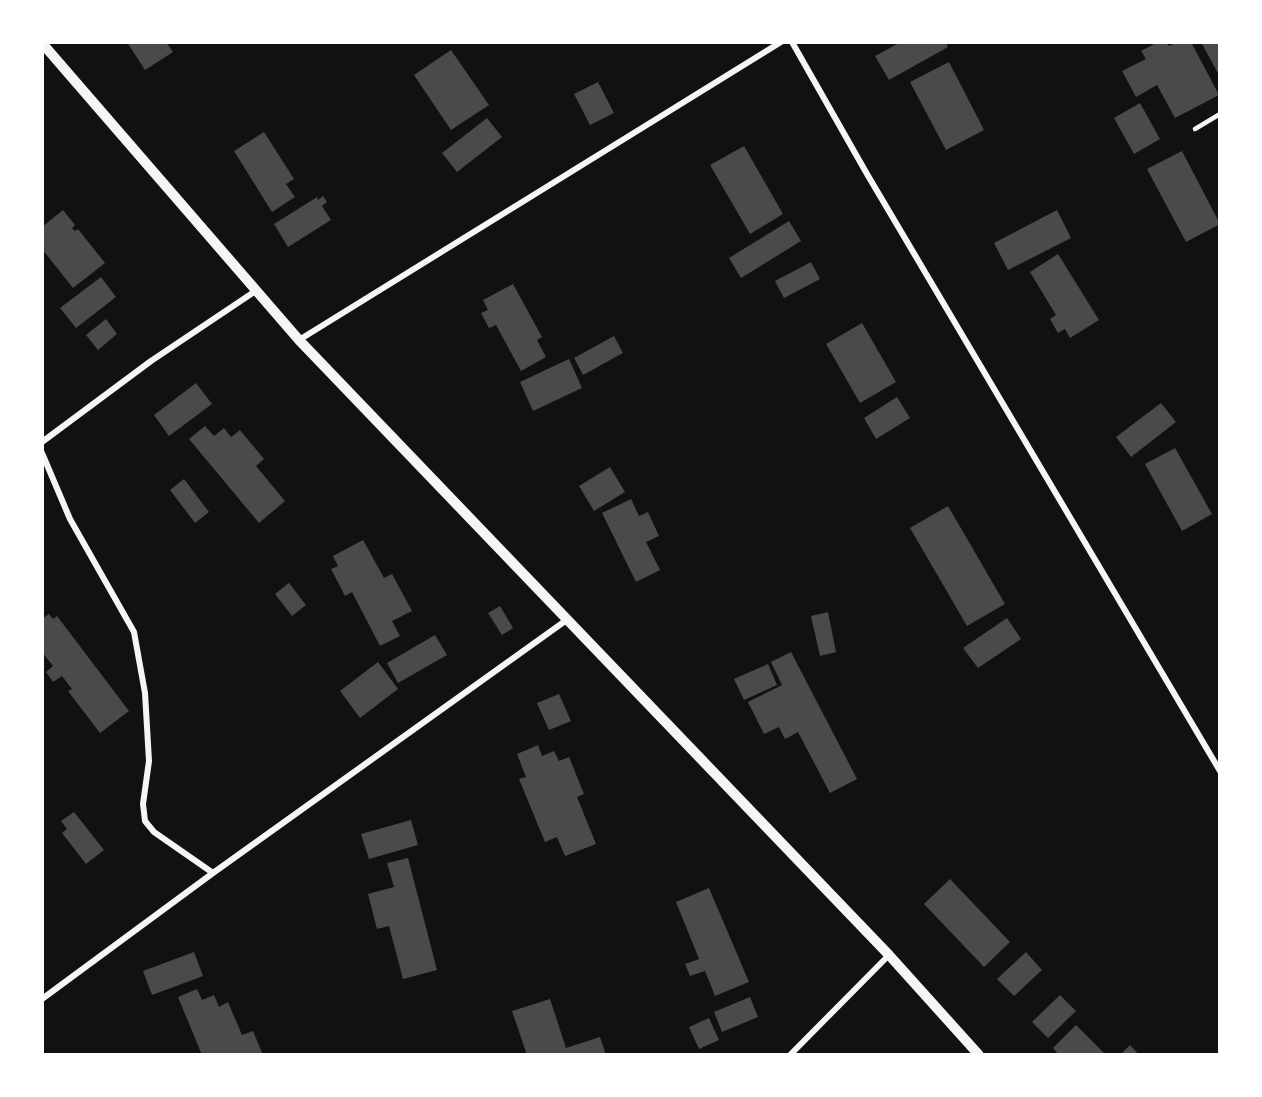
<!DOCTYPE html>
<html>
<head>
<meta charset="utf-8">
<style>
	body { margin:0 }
	#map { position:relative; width:1262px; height:1097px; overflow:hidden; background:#111; font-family:"Times New Roman",serif }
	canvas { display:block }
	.frame { position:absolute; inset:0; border:44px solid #fff; pointer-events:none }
</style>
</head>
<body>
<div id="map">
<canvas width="1262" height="1097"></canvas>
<div class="frame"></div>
</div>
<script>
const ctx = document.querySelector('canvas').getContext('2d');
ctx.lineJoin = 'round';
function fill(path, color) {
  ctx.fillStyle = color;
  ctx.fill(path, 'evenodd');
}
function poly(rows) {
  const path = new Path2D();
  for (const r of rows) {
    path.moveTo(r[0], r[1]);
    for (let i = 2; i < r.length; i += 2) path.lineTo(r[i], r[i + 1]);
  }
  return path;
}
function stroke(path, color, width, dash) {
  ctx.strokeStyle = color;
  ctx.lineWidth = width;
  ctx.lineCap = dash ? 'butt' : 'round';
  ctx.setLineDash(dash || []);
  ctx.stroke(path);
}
const building = poly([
	[127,42,166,42,173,52,145,70],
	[901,42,945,42,948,47,889,80,875,56],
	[1158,42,1166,42,1169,46,1177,42,1191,42,1219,95,1175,118,1157,85,1136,97,1122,71,1146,59,1141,51],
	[1201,42,1220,42,1220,77],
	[451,50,489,105,451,130,414,75],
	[949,62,984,130,946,150,910,82],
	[598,82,614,113,590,125,574,94],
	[1140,103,1160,139,1134,154,1114,118],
	[487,118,502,137,457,172,442,153],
	[264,132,294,179,286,184,295,197,272,212,234,151],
	[744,146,783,214,750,234,710,165],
	[1182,151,1220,224,1186,242,1147,169],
	[323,196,327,202,322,206,331,220,288,247,274,224,317,197,318,200],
	[63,210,75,225,72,228,75,231,78,229,105,263,73,288,42,249,42,227],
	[1057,210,1071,238,1008,270,994,243],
	[789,221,801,241,741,278,729,258],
	[1058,254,1099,320,1070,338,1065,329,1058,333,1050,319,1056,315,1030,272],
	[811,262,820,279,784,298,775,281],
	[101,277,116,297,76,328,60,308],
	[513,284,542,337,537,340,546,357,521,371,496,325,489,328,481,313,488,310,483,300],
	[106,319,117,334,98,350,86,335],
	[862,323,896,382,860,403,826,344],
	[614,336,623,353,583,375,574,358],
	[569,359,582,388,533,411,520,382],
	[196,383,212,404,169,436,154,415],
	[897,397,910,418,876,439,864,418],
	[1161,403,1176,422,1131,457,1116,437],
	[205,426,214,436,224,428,231,437,240,430,264,459,256,466,285,501,259,523,189,439],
	[1175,448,1212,514,1182,531,1145,464],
	[610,467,625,492,594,511,579,486],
	[184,479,209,512,195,523,170,490],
	[631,499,639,516,648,512,659,536,646,542,660,570,636,582,602,513],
	[948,506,1005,604,967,626,910,528],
	[363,540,384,578,392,574,412,611,392,621,400,636,380,646,352,592,345,596,331,569,338,566,333,556],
	[289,583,306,605,292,616,275,594],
	[500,606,513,628,502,635,488,613],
	[828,612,836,652,820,656,811,616],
	[49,614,53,619,57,616,129,711,100,733,68,691,72,689,62,676,53,682,46,672,53,666,42,652,42,619],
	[1007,618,1021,639,978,668,963,648],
	[435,635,447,655,398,683,387,663],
	[791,652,857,779,830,793,798,732,785,739,779,727,764,734,748,702,782,685,771,662],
	[378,662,398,689,360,718,340,691],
	[768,664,777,685,744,700,734,679],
	[559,694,571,721,549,730,537,703],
	[538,745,542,756,554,751,559,761,569,757,584,794,577,797,596,844,565,856,557,837,545,842,519,779,526,777,517,754],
	[74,812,104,850,86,864,62,833,67,829,61,821],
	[411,820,418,845,369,859,361,834],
	[408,858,437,970,403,979,389,926,377,929,368,894,394,887,387,863],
	[950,879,1010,942,984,967,924,904],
	[709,888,749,982,715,996,705,971,690,976,685,964,699,959,676,902],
	[194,952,203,976,152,995,143,971],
	[1026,952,1042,970,1014,996,997,979],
	[197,989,202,1000,214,995,219,1007,228,1002,242,1035,253,1031,263,1055,202,1055,178,997],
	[1060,995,1076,1011,1048,1038,1032,1022],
	[750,997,758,1017,722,1032,714,1012],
	[550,999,566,1048,600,1037,606,1055,527,1055,512,1011],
	[709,1018,719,1040,699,1049,689,1027],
	[1076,1025,1106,1055,1059,1055,1053,1048],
	[1130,1045,1139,1055,1120,1055]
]);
const service = poly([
	[1195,129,1220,114]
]);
const minor = poly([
	[792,42,867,174,1220,771],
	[299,340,781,42],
	[42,442,151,361,257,290],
	[42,453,70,519,134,632,145,693,149,761,143,804,145,821,154,832,213,873],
	[42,999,213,873,568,619],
	[790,1055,889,955]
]);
const tertiary = poly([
	[42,43,299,340,889,955,979,1055]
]);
fill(building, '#4a4a4a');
stroke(service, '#f5f5f5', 4.5);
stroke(minor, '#f5f5f5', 6);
stroke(tertiary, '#f5f5f5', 10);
</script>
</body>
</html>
